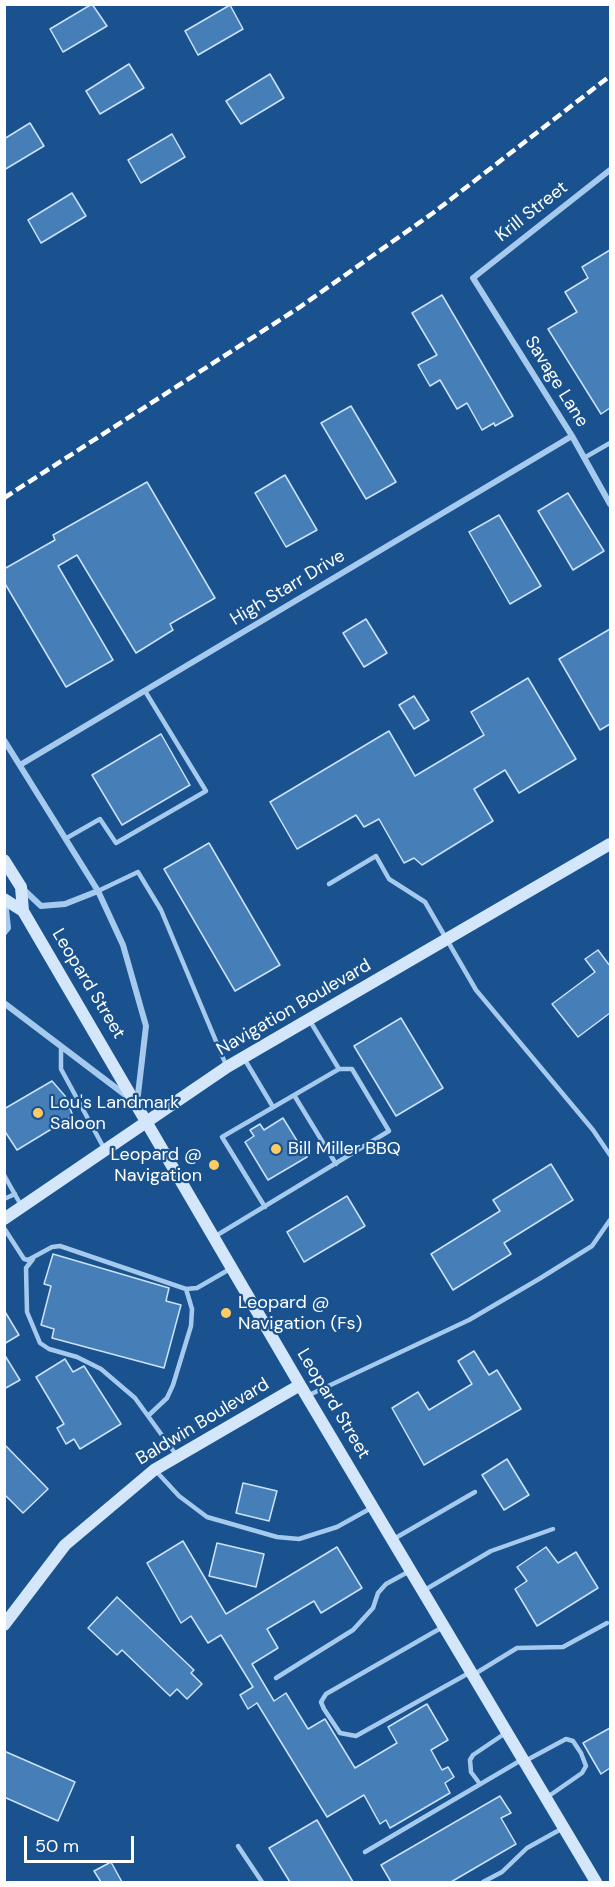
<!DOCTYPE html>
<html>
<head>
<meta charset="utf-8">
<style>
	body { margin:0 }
	#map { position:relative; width:615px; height:1887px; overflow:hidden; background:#19528e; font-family:"DM Sans",sans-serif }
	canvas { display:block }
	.frame { position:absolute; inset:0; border:6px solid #fff; pointer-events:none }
	.scale { position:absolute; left:24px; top:1836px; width:110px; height:27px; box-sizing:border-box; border:3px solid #fff; border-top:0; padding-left:8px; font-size:18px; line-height:21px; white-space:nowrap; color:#fff; -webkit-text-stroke:4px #19528e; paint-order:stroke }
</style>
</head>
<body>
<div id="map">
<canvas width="615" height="1887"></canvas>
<div class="frame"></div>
<div class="scale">50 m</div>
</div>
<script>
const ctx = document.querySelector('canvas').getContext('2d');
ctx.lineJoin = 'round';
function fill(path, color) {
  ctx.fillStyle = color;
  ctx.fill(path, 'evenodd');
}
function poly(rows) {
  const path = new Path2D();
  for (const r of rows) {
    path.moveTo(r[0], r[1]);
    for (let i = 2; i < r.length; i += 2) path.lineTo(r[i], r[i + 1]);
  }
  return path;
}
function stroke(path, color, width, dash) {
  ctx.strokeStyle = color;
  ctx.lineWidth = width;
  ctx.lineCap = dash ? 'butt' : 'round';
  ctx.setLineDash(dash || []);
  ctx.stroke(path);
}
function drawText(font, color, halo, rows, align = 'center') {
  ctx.font = font + ' "DM Sans",sans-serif';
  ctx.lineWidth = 4.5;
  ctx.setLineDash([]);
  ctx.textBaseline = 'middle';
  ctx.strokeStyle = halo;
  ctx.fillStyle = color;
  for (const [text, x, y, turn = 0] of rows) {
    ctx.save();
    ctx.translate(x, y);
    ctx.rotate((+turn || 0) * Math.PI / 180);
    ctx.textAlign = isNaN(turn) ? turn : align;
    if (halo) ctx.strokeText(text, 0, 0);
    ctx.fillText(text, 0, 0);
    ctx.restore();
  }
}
const building = poly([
	[92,4,107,26,63,52,50,29,92,4],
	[230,5,243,29,198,55,185,31,230,5],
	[129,64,144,88,100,114,86,91,129,64],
	[270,74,284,98,241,124,226,101,270,74],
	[30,123,44,146,4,170,4,139,30,123],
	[172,134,185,157,141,183,128,160,172,134],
	[72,193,86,216,41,243,28,220,72,193],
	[610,250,610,408,601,414,548,329,577,312,565,292,588,278,582,267,610,250],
	[442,295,513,416,495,426,494,423,482,430,467,403,457,409,440,380,430,386,418,365,437,355,412,313,442,295],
	[351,406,396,482,366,499,321,423,351,406],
	[285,475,317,530,286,547,255,493,285,475],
	[147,482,215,598,170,624,173,630,136,653,77,555,58,566,113,660,66,687,4,582,4,569,55,540,53,535,147,482],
	[568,493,604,551,573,570,538,511,568,493],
	[499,515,541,586,510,604,469,532,499,515],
	[366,619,387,653,364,667,343,633,366,619],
	[610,629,610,724,600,730,559,659,610,629],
	[528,678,576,759,519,793,505,770,474,789,493,821,422,865,414,858,404,863,379,819,364,827,356,815,297,849,270,802,389,731,415,776,484,735,471,712,528,678],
	[414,696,429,720,414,729,399,705,414,696],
	[161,734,190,785,122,825,92,775,161,734],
	[209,843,280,965,235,991,164,869,209,843],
	[598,950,610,966,610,1013,578,1037,552,1004,595,972,585,959,598,950],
	[401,1018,443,1088,396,1116,354,1046,401,1018],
	[52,1081,65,1096,73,1116,17,1150,4,1130,4,1109,52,1081],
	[283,1118,307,1157,268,1180,245,1142,254,1136,250,1130,260,1124,264,1130,283,1118],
	[551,1164,573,1200,504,1243,511,1254,453,1290,431,1254,500,1211,493,1200,551,1164],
	[347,1196,365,1226,304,1262,287,1232,347,1196],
	[53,1254,169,1288,166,1301,181,1305,164,1368,52,1338,54,1329,41,1325,51,1286,44,1284,53,1254],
	[4,1310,19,1335,4,1344,4,1310],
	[474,1351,489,1375,497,1370,521,1409,424,1465,392,1408,418,1392,429,1410,472,1384,458,1361,474,1351],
	[4,1354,20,1380,4,1389,4,1354],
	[65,1359,73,1372,84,1366,121,1424,80,1449,74,1439,66,1444,57,1428,64,1424,36,1377,65,1359],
	[4,1444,48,1489,23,1513,4,1494,4,1444],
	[507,1459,529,1495,504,1510,482,1475,507,1459],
	[243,1483,277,1491,269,1521,236,1513,243,1483],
	[183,1541,226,1614,337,1547,362,1588,321,1613,314,1601,267,1629,278,1648,252,1664,274,1701,286,1693,308,1729,325,1719,355,1768,397,1743,388,1727,427,1704,448,1740,431,1750,442,1770,448,1767,454,1777,445,1783,450,1793,390,1828,386,1820,380,1824,364,1795,327,1817,257,1703,248,1709,240,1695,253,1687,221,1635,208,1643,191,1616,181,1623,147,1563,183,1541],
	[217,1543,264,1554,256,1587,209,1576,217,1543],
	[546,1547,558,1563,576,1552,598,1588,537,1626,515,1589,527,1581,517,1567,546,1547],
	[117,1597,194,1670,191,1673,202,1684,187,1699,177,1689,170,1696,122,1650,117,1655,88,1628,117,1597],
	[610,1728,610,1768,601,1774,583,1743,610,1728],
	[4,1751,75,1782,58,1821,4,1797,4,1751],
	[500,1796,511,1813,501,1818,516,1844,451,1882,391,1882,381,1865,500,1796],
	[317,1820,353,1882,290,1882,269,1848,317,1820],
	[111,1862,122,1882,101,1882,94,1871,111,1862]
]);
const lane = poly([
	[584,458,610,443],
	[65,839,100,819,116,843,206,791,145,691],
	[329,884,376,856,389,879,425,902,476,990,593,1130,610,1155],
	[98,891,138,872,161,910,226,1065],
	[61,1047,61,1069,105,1150],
	[245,1060,273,1107],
	[294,1095,336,1164],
	[4,1175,22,1207],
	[4,1199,15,1194],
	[265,1207,222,1137,339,1069],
	[4,1228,24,1259,28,1260,52,1247,60,1246,186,1289,197,1288,230,1269],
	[214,1237,389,1131,352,1069,339,1069,310,1021],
	[33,1259,26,1268,27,1312,40,1343,49,1349,77,1357,101,1369,135,1398,177,1456],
	[307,1396,469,1320,539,1279,592,1246,610,1220],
	[149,1415,167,1398,173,1385,191,1326,192,1309,186,1289],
	[155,1470,179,1496,207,1517,277,1537,299,1539,337,1527,373,1507],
	[392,1540,475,1492],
	[423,1591,491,1551,553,1529],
	[441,1628,326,1694,321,1702,324,1709,340,1733,356,1736,469,1673],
	[473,1675,517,1648,563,1647,607,1623],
	[276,1678,353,1630,373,1608,378,1593,386,1584,408,1572],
	[527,1760,566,1739,573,1741,581,1753,586,1766,582,1773,546,1798],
	[480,1784,471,1772,470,1760,473,1755,507,1732],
	[238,1846,262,1882],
	[365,1852,523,1759],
	[483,1882,502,1872,527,1848,563,1828]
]);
const street = poly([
	[610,170,473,278,572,436,610,504],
	[4,740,98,891,123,945,146,1026,137,1103],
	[20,765,572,436],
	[22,888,41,906,65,904,98,891],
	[4,933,8,928,5,900],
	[4,1003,128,1097]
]);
const secondary = poly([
	[4,860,21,887,23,911,300,1385,596,1882],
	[4,899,23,911],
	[4,1219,227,1067,610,844],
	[4,1625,65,1545,154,1470,300,1385]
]);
const rail = poly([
	[4,498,300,307,433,213,610,76]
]);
const markers = [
	[38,1113,6,"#ffcb64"],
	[276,1149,6,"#ffcb64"],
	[214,1165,6,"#ffcb64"],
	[226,1313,6,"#ffcb64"]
];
const streetNames = [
	["Krill Street",532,212,-38],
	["Savage Lane",556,382,58],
	["High Starr Drive",288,588,-31],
	["Leopard Street",88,984,59],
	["Navigation Boulevard",294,1008,-30],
	["Leopard Street",333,1404,59],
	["Baldwin Boulevard",203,1422,-31]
];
const poiNames = [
	["Lou's Landmark",50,1103],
	["Saloon",50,1124],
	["Bill Miller BBQ",288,1149],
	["Leopard @",202,1155,"right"],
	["Navigation",202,1176,"right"],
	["Leopard @",238,1303],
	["Navigation (Fs)",238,1324]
];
fill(building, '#467eb8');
stroke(building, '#cce3fa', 1.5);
stroke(lane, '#a6caee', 4.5);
stroke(street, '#a6caee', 6);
stroke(secondary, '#d3e6fa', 12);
stroke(rail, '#fff', 4.5, [10, 4.5]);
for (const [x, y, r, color] of markers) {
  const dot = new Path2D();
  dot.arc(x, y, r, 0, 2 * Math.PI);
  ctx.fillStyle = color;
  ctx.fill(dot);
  stroke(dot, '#19528e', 2);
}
drawText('18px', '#fff', '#19528e', streetNames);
drawText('18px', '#fff', '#19528e', poiNames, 'left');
</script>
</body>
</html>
